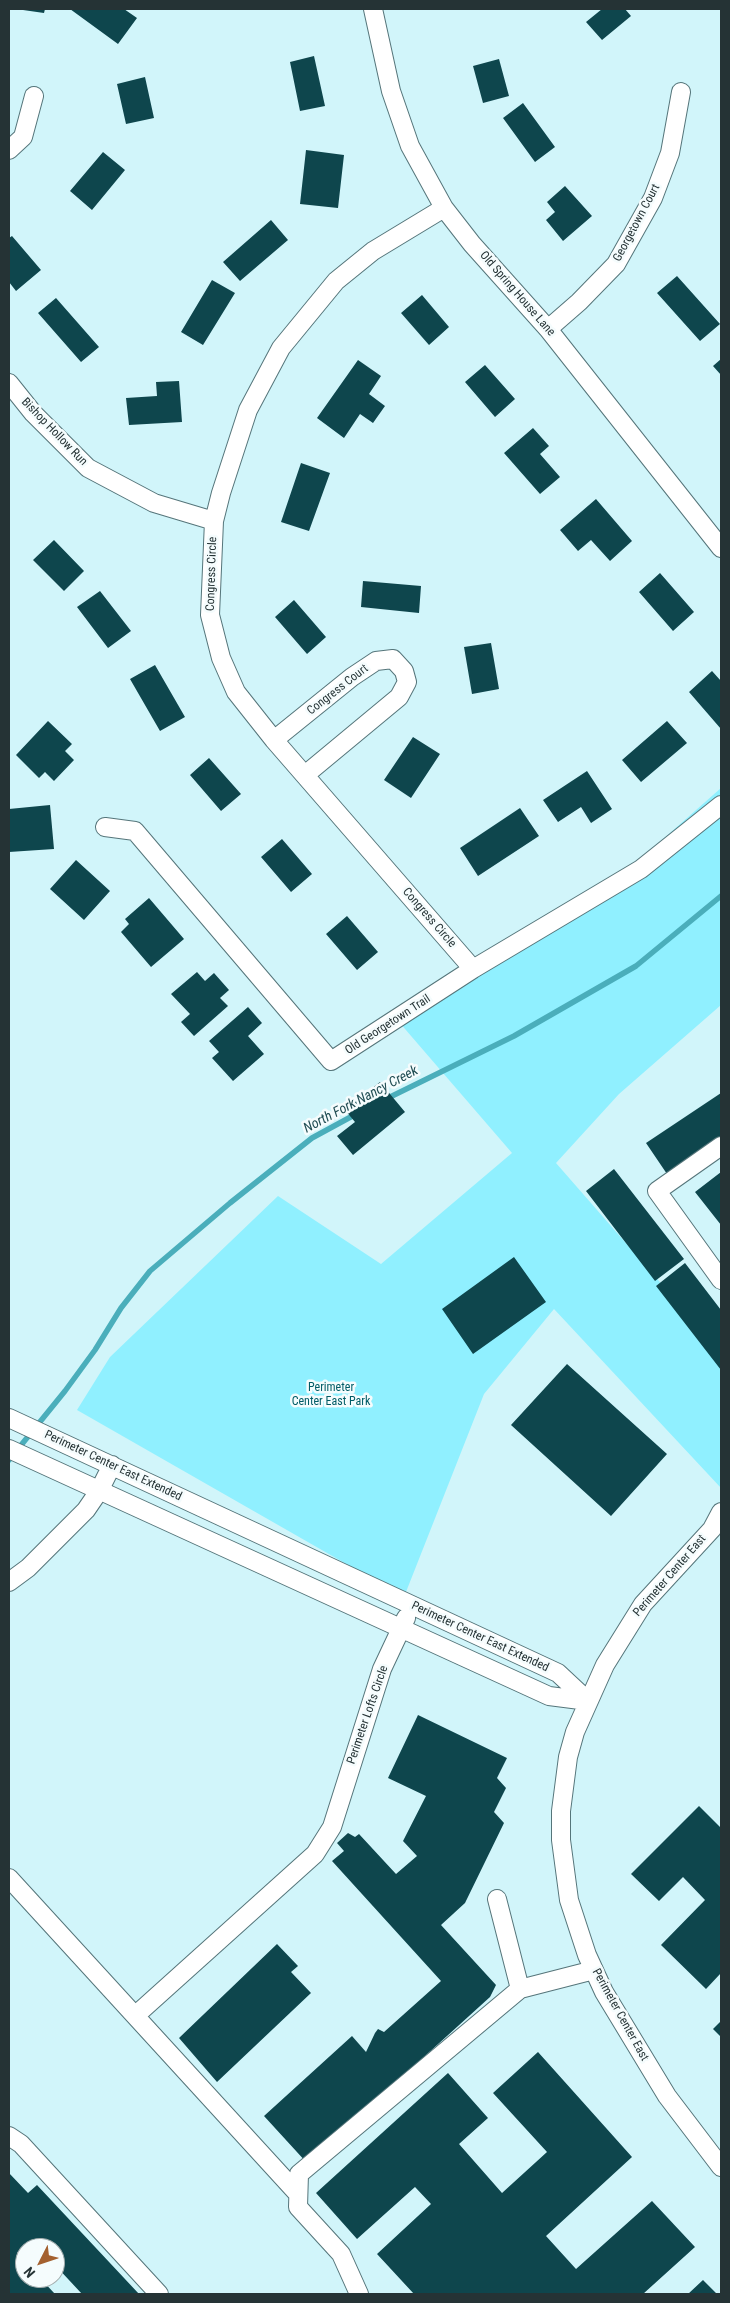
<!DOCTYPE html>
<html>
<head>
<meta charset="utf-8">
<style>
	body { margin:0 }
	#map { position:relative; width:730px; height:2303px; overflow:hidden; background:#d1f5fa; font-family:"Roboto Condensed",sans-serif }
	canvas { display:block }
	.frame { position:absolute; inset:0; border:10px solid #253335; pointer-events:none }
	.north { position:absolute; left:15px; top:2238px; width:50px; height:50px; box-sizing:border-box; background:#f5fcfd; border:1px solid #a2acad; border-radius:50%; rotate:229deg; font-size:14px; font-weight:700; line-height:20px; text-align:center; color:#253335 }
	.north::after { content:''; display:block; margin:auto; width:18px; height:22px; background:#a46130; clip-path:polygon(50% 0,100% 100%,50% 72%,0 100%) }
</style>
</head>
<body>
<div id="map">
<canvas width="730" height="2303"></canvas>
<div class="frame"></div>
<div class="north">N</div>
</div>
<script>
const ctx = document.querySelector('canvas').getContext('2d');
ctx.lineJoin = 'round';
function fill(path, color) {
  ctx.fillStyle = color;
  ctx.fill(path, 'evenodd');
}
function poly(rows) {
  const path = new Path2D();
  for (const r of rows) {
    path.moveTo(r[0], r[1]);
    for (let i = 2; i < r.length; i += 2) path.lineTo(r[i], r[i + 1]);
  }
  return path;
}
function stroke(path, color, width, dash) {
  ctx.strokeStyle = color;
  ctx.lineWidth = width;
  ctx.lineCap = dash ? 'butt' : 'round';
  ctx.setLineDash(dash || []);
  ctx.stroke(path);
}
function drawText(font, color, halo, rows, align = 'center') {
  ctx.font = font + ' "Roboto Condensed",sans-serif';
  ctx.lineWidth = 5;
  ctx.setLineDash([]);
  ctx.textBaseline = 'middle';
  ctx.strokeStyle = halo;
  ctx.fillStyle = color;
  for (const [text, x, y, turn = 0] of rows) {
    ctx.save();
    ctx.translate(x, y);
    ctx.rotate((+turn || 0) * Math.PI / 180);
    ctx.textAlign = isNaN(turn) ? turn : align;
    if (halo) ctx.strokeText(text, 0, 0);
    ctx.fillText(text, 0, 0);
    ctx.restore();
  }
}
const green = poly([
	[721,788,721,1005,619,1094,556,1163,721,1352,721,1488,554,1309,484,1394,404,1597,77,1410,110,1357,278,1196,381,1264,512,1153,399,1022,636,863]
]);
const stream = poly([
	[386,1099,514,1036,636,966,721,896],
	[9,1460,65,1391,95,1350,121,1308,150,1271,230,1203,312,1138,358,1113]
]);
const building = poly([
	[16,9,45,9,44,13],
	[70,9,124,9,137,18,118,44],
	[602,9,625,9,631,16,602,40,586,22],
	[314,56,325,106,300,111,290,62],
	[499,59,509,96,483,103,473,66],
	[145,77,154,118,126,124,117,84],
	[523,103,555,147,535,162,503,118],
	[306,150,344,155,338,208,300,204],
	[103,152,125,170,92,210,70,191],
	[565,186,592,216,563,241,546,220,555,212,547,202],
	[271,220,288,240,240,281,223,262],
	[12,236,41,270,16,291,9,282,9,238],
	[677,276,720,324,700,341,657,293],
	[212,280,235,293,203,345,181,332],
	[422,295,449,327,429,345,401,313],
	[56,298,99,347,81,362,38,313],
	[721,359,721,375,713,366],
	[358,360,381,376,369,394,385,406,373,423,360,414,344,438,317,418],
	[485,365,515,399,495,417,465,382],
	[179,381,182,422,129,425,126,398,157,396,156,382],
	[533,428,549,446,540,454,560,477,540,494,504,453],
	[301,463,330,473,309,531,281,522],
	[596,499,632,541,610,561,591,540,578,551,560,530],
	[54,540,84,571,64,591,33,560],
	[660,573,694,612,673,631,639,592],
	[363,581,421,586,419,613,361,607],
	[100,591,131,631,108,648,77,607],
	[294,600,326,637,307,654,275,617],
	[491,643,499,689,472,694,464,647],
	[155,665,185,717,160,731,130,679],
	[712,671,721,681,721,729,689,692],
	[48,721,72,744,65,751,74,760,54,781,45,772,39,778,16,755],
	[667,721,687,743,641,782,622,760],
	[413,737,440,754,411,798,384,780],
	[209,758,241,794,221,811,190,775],
	[587,771,612,809,591,823,581,807,558,822,543,800],
	[50,805,54,849,9,852,9,809],
	[520,808,539,836,478,876,460,848],
	[282,839,312,874,291,892,261,857],
	[76,860,110,891,84,920,50,889],
	[149,898,184,939,151,967,121,932,129,924,125,919],
	[347,916,378,952,357,970,326,934],
	[197,972,205,981,214,973,229,990,220,998,228,1006,194,1036,181,1022,190,1014,171,994],
	[248,1007,262,1023,248,1036,264,1054,233,1081,212,1058,219,1052,209,1041],
	[380,1082,405,1112,353,1155,337,1136,355,1122,345,1110],
	[721,1093,721,1137,667,1174,646,1143],
	[614,1169,684,1259,655,1281,586,1191],
	[721,1172,721,1225,695,1192],
	[514,1257,546,1302,473,1354,442,1309],
	[685,1263,721,1310,721,1370,656,1286],
	[567,1364,667,1454,611,1516,511,1425],
	[418,1715,507,1758,497,1778,506,1788,494,1812,504,1823,465,1903,441,1925,496,1985,490,1997,307,2163,264,2116,352,2036,366,2052,375,2033,378,2029,384,2032,441,1981,332,1861,344,1851,337,1843,348,1833,355,1837,359,1834,396,1874,417,1856,403,1841,426,1796,388,1778],
	[699,1806,721,1828,721,1973,706,1989,661,1945,705,1900,683,1877,659,1901,631,1874],
	[277,1944,298,1966,291,1972,311,1993,217,2082,179,2038],
	[721,2021,721,2037,713,2029],
	[538,2052,632,2157,546,2236,576,2269,652,2201,695,2247,643,2294,414,2294,377,2254,431,2204,415,2187,357,2239,316,2193,448,2073,488,2118,459,2144,502,2193,547,2152,493,2093],
	[9,2173,28,2193,37,2185,139,2294,82,2294,55,2265,55,2248,39,2248,32,2240,17,2253,25,2261,25,2278,40,2278,55,2294,9,2294],
	[703,2280,717,2294,688,2294]
]);
const street = poly([
	[373,9,391,91,410,146,444,208,472,244,548,329,721,548],
	[9,150,23,137,34,96],
	[444,208,373,251,336,281,281,348,248,410,221,493,214,521,210,615,221,658,236,692,274,740,473,969],
	[548,329,579,302,616,264,653,198,670,153,681,92],
	[9,383,33,413,88,468,154,503,214,521],
	[274,740,352,677,376,661,393,659,404,671,407,682,399,697,305,775],
	[105,827,135,831,331,1061,473,969,641,869,721,805],
	[721,1146,657,1191,721,1280],
	[9,1418,558,1673,588,1701],
	[9,1449,549,1696,588,1701],
	[721,1512,712,1529,643,1604,605,1665,575,1732,568,1757,561,1811,561,1840,569,1900,587,1955,604,1992,667,2096,721,2167],
	[9,1582,28,1568,86,1510,99,1491,112,1465],
	[9,1878,298,2194],
	[497,1899,520,1989],
	[136,2015,315,1854,332,1827,382,1669,406,1618],
	[9,2136,21,2144,159,2294],
	[359,2294,341,2254,298,2207,299,2174,520,1989,594,1970]
]);
const streetNames = [
	["Georgetown Court",637,223,-62],
	["Old Spring House Lane",517,294,49],
	["Bishop Hollow Run",54,432,46],
	["Congress Circle",212,574,-88],
	["Congress Court",338,690,-38],
	["Congress Circle",429,918,49],
	["Old Georgetown Trail",388,1025,-33],
	["Perimeter Center East Extended",113,1466,25],
	["Perimeter Center East",670,1576,-49],
	["Perimeter Center East Extended",480,1637,25],
	["Perimeter Lofts Circle",368,1715,-71],
	["Perimeter Center East",620,2015,61]
];
const parkNames = [
	["Perimeter",331,1388],
	["Center East Park",331,1402]
];
const waterNames = [
	["North Fork Nancy Creek",361,1100,-28]
];
fill(green, '#90f0ff');
stroke(stream, '#4aaebb', 5.5);
fill(building, '#0e464d');
stroke(street, '#55757a', 20);
stroke(street, '#fff', 18);
drawText('12px', '#253335', '#f5fcfd', streetNames);
drawText('12px', '#005c66', '#f5fcfd', parkNames);
drawText('italic 14px', '#214d53', '#f5fcfd', waterNames);
</script>
</body>
</html>
